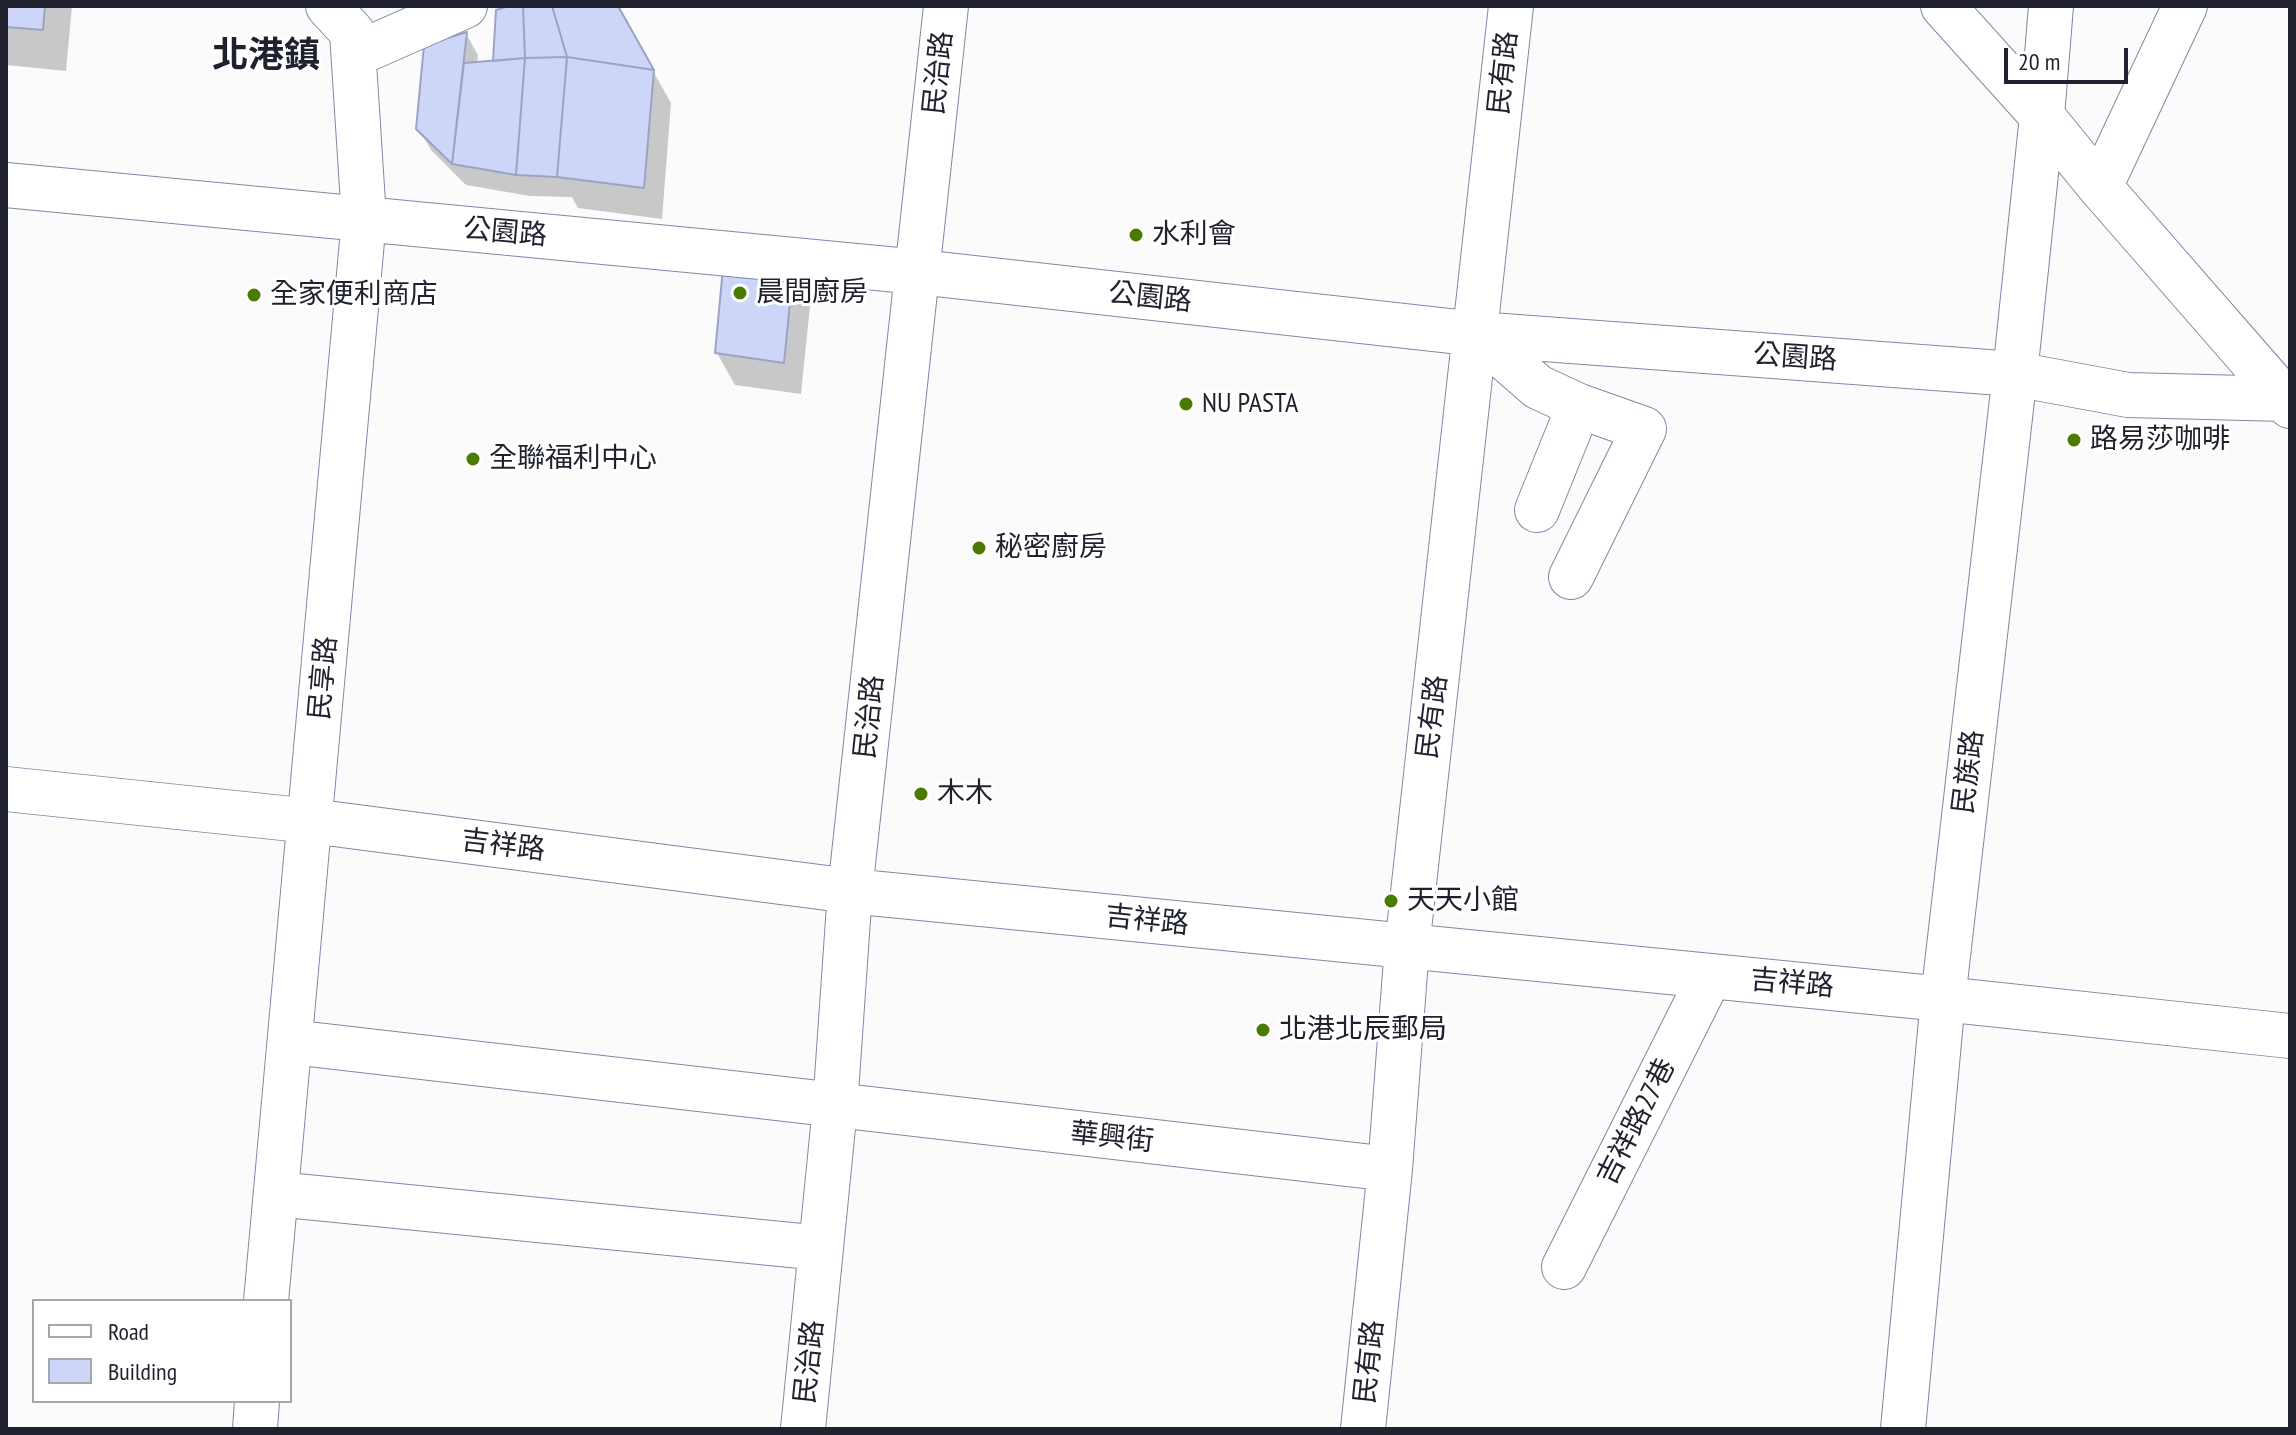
<!DOCTYPE html>
<html>
<head>
<meta charset="utf-8">
<style>
	body { margin:0 }
	#map { position:relative; width:2296px; height:1435px; overflow:hidden; background:#fbfbfb; font-family:"PT Sans Narrow",sans-serif }
	canvas { display:block }
	.frame { position:absolute; inset:0; border:8px solid #1f222e; pointer-events:none }
	.legend { position:absolute; left:32px; top:1299px; width:260px; height:104px; box-sizing:border-box; background:#fff; border:2px solid #a5a7ab; margin:0; padding:10px 14px; list-style:none; font-size:24px; color:#1f222e }
	.legend li { display:flex; align-items:center; gap:16px; height:40px }
	.legend b { width:40px; border:2px solid #a5a7ab }
	.scale { position:absolute; left:2004px; top:48px; width:124px; height:36px; box-sizing:border-box; border:4px solid #1f222e; border-top:0; padding-left:10px; font-size:24px; line-height:28px; white-space:nowrap; color:#1f222e; -webkit-text-stroke:6px #fff; paint-order:stroke }
</style>
</head>
<body>
<div id="map">
<canvas width="2296" height="1435"></canvas>
<div class="frame"></div>
<ul class="legend">
<li><b style="height:10px;background:#fff"></b>Road</li>
<li><b style="height:22px;background:#cdd6f8"></b>Building</li>
</ul>
<div class="scale">20 m</div>
</div>
<script>
const ctx = document.querySelector('canvas').getContext('2d');
ctx.lineJoin = 'round';
function fill(path, color) {
  ctx.fillStyle = color;
  ctx.fill(path, 'evenodd');
}
function poly(rows) {
  const path = new Path2D();
  for (const r of rows) {
    path.moveTo(r[0], r[1]);
    for (let i = 2; i < r.length; i += 2) path.lineTo(r[i], r[i + 1]);
  }
  return path;
}
function stroke(path, color, width, dash) {
  ctx.strokeStyle = color;
  ctx.lineWidth = width;
  ctx.lineCap = dash ? 'butt' : 'round';
  ctx.setLineDash(dash || []);
  ctx.stroke(path);
}
function drawText(font, color, halo, rows, align = 'center') {
  ctx.font = font + ' "PT Sans Narrow","Noto Sans TC",sans-serif';
  ctx.lineWidth = 6;
  ctx.setLineDash([]);
  ctx.textBaseline = 'middle';
  ctx.strokeStyle = halo;
  ctx.fillStyle = color;
  for (const [text, x, y, turn = 0] of rows) {
    ctx.save();
    ctx.translate(x, y);
    ctx.rotate((+turn || 0) * Math.PI / 180);
    ctx.textAlign = isNaN(turn) ? turn : align;
    if (halo) ctx.strokeText(text, 0, 0);
    ctx.fillText(text, 0, 0);
    ctx.restore();
  }
}
const shadow = poly([
	[6,6,72,6,66,71,6,65],
	[515,6,616,6,671,103,662,219,578,208,572,197,530,196,466,185,431,150,418,128,466,34,478,55,477,64,497,63],
	[791,274,810,306,801,394,735,385,717,353]
]);
const building = poly([
	[6,6,45,6,43,30,6,27,6,6],
	[509,6,523,6,525,58,493,61,496,10,509,6],
	[523,6,552,6,567,57,525,58,523,6],
	[552,6,618,6,654,70,567,57,552,6],
	[467,32,452,164,416,129,424,45,467,32],
	[567,57,557,177,516,175,525,58,567,57],
	[567,57,654,70,644,188,557,177,567,57],
	[525,58,516,175,452,164,464,63,525,58],
	[723,268,793,272,784,363,715,353,723,268]
]);
const minor = poly([
	[1943,6,2042,116,2100,187,2285,399],
	[354,55,465,6],
	[6,185,919,272,1477,334,2015,374,2128,395,2285,399,2290,406],
	[2100,187,2185,6],
	[1477,334,1538,387,1579,406,1644,429,1571,577],
	[1537,510,1579,406],
	[6,789,311,821,850,891,1943,999,2290,1036],
	[291,1042,1390,1169],
	[276,1194,821,1248],
	[1564,1267,1710,976],
	[266,1301,364,219,352,32,328,6],
	[255,1429,257,1401],
	[803,1429,835,1107,850,891,946,6],
	[1363,1429,1390,1169,1407,947,1511,6],
	[1903,1429,1943,999,2015,374,2042,116,2051,6]
]);
const markers = [
	[1136,235,8,"#4a7a00"],
	[740,293,8,"#4a7a00"],
	[254,295,8,"#4a7a00"],
	[1186,404,8,"#4a7a00"],
	[2074,440,8,"#4a7a00"],
	[473,459,8,"#4a7a00"],
	[979,548,8,"#4a7a00"],
	[921,794,8,"#4a7a00"],
	[1391,901,8,"#4a7a00"],
	[1263,1030,8,"#4a7a00"]
];
const streetNames = [
	["民治路",939,73,-84],
	["民有路",1504,73,-84],
	["公園路",505,233,5],
	["公園路",1150,298,6],
	["公園路",1795,358,4],
	["民享路",324,678,-85],
	["民治路",870,717,-84],
	["民有路",1433,717,-83],
	["民族路",1969,772,-83],
	["吉祥路",503,846,7],
	["吉祥路",1147,921,6],
	["吉祥路",1792,984,5],
	["吉祥路27巷",1637,1122,-63],
	["華興街",1112,1138,6],
	["民治路",810,1362,-84],
	["民有路",1370,1362,-84]
];
const poiNames = [
	["水利會",1152,235],
	["晨間廚房",756,293],
	["全家便利商店",270,295],
	["NU PASTA",1202,404],
	["路易莎咖啡",2090,440],
	["全聯福利中心",489,459],
	["秘密廚房",995,548],
	["木木",937,794],
	["天天小館",1407,901],
	["北港北辰郵局",1279,1030]
];
const districtNames = [
	["北港鎮",266,57]
];
fill(shadow, '#0003');
fill(building, '#cdd6f8');
stroke(building, '#9ba3c3', 2);
stroke(minor, '#8088a7', 46);
stroke(minor, '#fff', 44);
for (const [x, y, r, color] of markers) {
  const dot = new Path2D();
  dot.arc(x, y, r, 0, 2 * Math.PI);
  ctx.fillStyle = color;
  ctx.fill(dot);
  stroke(dot, '#fff', 3);
}
drawText('28px', '#1f222e', '#fff', streetNames);
drawText('28px', '#1f222e', '#fff', poiNames, 'left');
drawText('bold 36px', '#1f222e', '#fff', districtNames);
</script>
</body>
</html>
